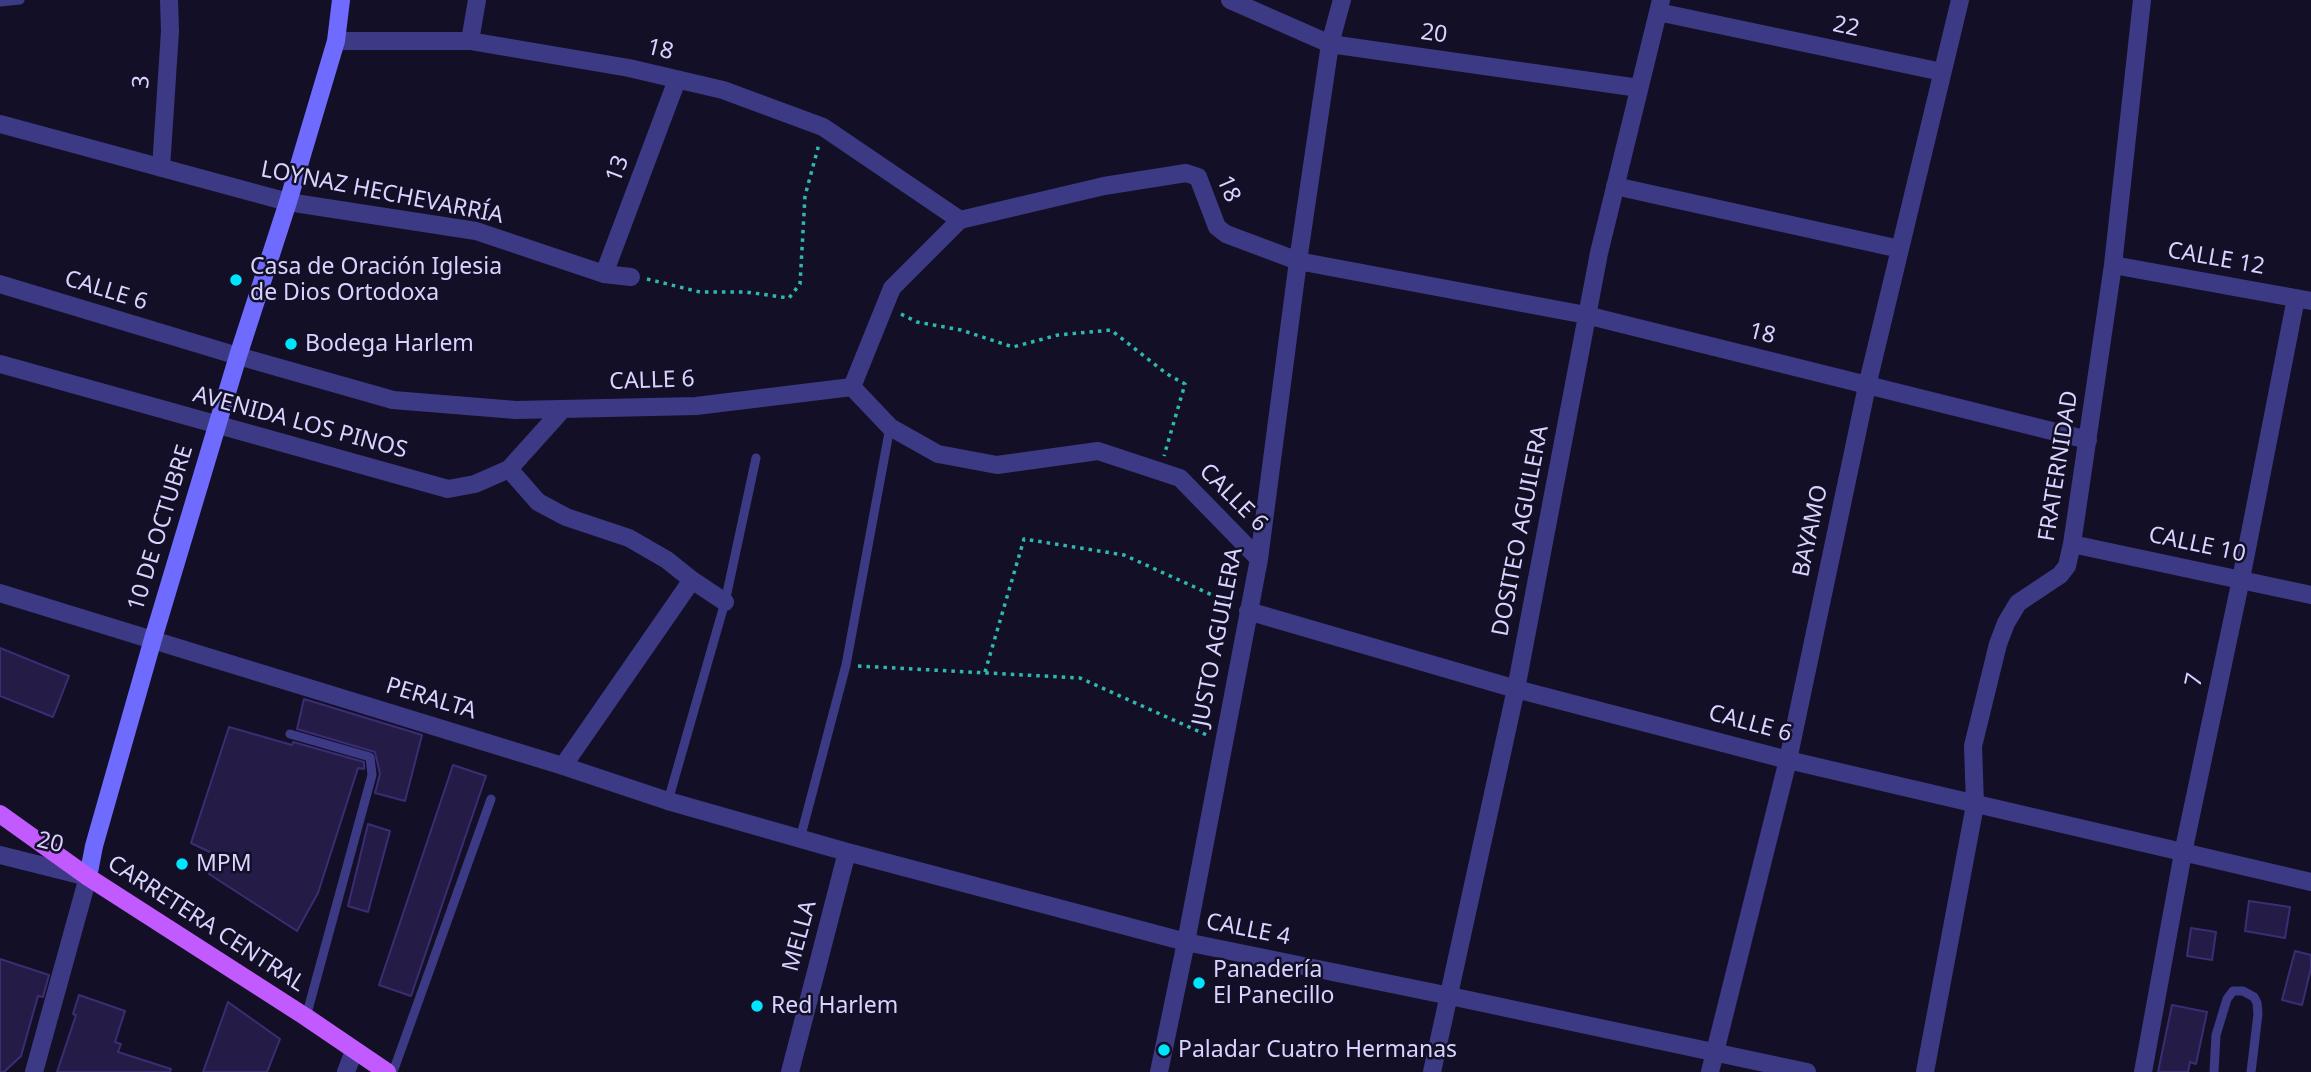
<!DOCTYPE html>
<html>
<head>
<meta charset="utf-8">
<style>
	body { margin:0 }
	canvas { display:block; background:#130f26 }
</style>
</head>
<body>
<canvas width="2311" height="1072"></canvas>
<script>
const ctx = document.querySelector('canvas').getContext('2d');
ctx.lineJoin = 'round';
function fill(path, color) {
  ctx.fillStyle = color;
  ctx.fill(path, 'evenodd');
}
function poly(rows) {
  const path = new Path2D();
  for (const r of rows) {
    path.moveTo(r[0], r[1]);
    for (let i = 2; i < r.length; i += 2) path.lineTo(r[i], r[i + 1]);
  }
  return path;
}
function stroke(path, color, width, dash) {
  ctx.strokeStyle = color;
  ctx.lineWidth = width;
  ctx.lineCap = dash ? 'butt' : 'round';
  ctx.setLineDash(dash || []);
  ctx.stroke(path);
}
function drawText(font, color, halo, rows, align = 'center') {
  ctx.font = font + ' "Noto Sans",sans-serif';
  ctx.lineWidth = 5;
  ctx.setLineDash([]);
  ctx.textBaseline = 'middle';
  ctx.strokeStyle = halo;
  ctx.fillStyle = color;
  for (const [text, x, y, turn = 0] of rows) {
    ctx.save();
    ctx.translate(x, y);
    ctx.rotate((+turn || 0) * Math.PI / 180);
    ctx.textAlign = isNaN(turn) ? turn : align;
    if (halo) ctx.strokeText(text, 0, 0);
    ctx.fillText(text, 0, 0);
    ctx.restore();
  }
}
const building = poly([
	[0,648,69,676,53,717,0,696,0,648],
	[304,699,422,735,405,801,375,793,380,774,375,752,297,729,304,699],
	[229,727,292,745,293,742,364,762,364,769,358,768,318,893,297,931,209,874,218,856,191,843,229,727],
	[453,765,486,776,411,996,379,985,453,765],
	[368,824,390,831,368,912,348,906,368,824],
	[2249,901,2290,907,2285,938,2245,931,2249,901],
	[2191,928,2216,932,2212,960,2187,956,2191,928],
	[2295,951,2311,955,2311,968,2302,1005,2282,1000,2295,951],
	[0,959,49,975,43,997,38,996,21,1056,4,1072,0,1072,0,959],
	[79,995,125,1011,115,1042,121,1044,118,1052,171,1069,170,1072,57,1072,76,1015,73,1014,79,995],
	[228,1002,280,1039,267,1072,203,1072,228,1002],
	[2172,1005,2207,1012,2196,1064,2190,1062,2188,1072,2158,1072,2172,1005]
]);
const path = poly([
	[647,279,700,292,746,292,789,298,800,284,805,196,819,144],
	[901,314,917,322,961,330,1013,347,1058,335,1111,330,1167,374,1185,384,1164,456],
	[858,666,1080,678,1209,736],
	[985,672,1024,539,1124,555,1232,604]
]);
const lane = poly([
	[0,2,20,0],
	[290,734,370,757,372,775,306,1017],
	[668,801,725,602,756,458],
	[800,839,846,665,890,427],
	[393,1072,491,799],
	[2214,1072,2216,1035,2227,999,2233,991,2243,991,2254,997,2257,1003,2258,1014,2251,1072]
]);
const street = poly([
	[1230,0,1330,44,1639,88],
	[1658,12,1942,72],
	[336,41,470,41,629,68,723,90,823,127,960,220,1104,186,1186,173,1198,177,1217,227,1226,234,1298,261,1586,315,2088,440],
	[470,41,477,0],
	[0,124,288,202,476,231,604,274,631,277],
	[161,168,170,31,169,0],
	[1615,186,1900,249],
	[2113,265,2311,301],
	[604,274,677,80],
	[0,284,238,356,393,400,516,410,696,406,852,387],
	[0,364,448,489,475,484,509,469,563,409],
	[852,387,890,427,938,454,997,465,1098,451,1180,478,1259,559],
	[852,387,892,288,960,220],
	[509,469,538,502,566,517,629,538,667,560,692,580,725,602],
	[2072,544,2311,595],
	[0,593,563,766,668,801,847,852,1186,942,1450,996,1807,1072],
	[1248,611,1516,689,1788,760,2311,882],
	[563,766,692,580],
	[0,855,88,877,34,1072],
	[346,1072,354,1051],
	[790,1072,847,852],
	[1159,1072,1186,942,1259,559,1298,261,1330,44,1342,0],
	[1432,1072,1516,689,1599,253,1661,0],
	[1710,1072,1788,760,1867,386,1960,0],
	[1925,1072,1975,805,1973,746,1998,644,2006,623,2018,603,2060,575,2067,566,2072,544,2113,265,2142,0],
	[2143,1072,2183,853,2241,579,2296,298]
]);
const secondary = poly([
	[88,877,94,846,153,639,238,356,288,202,336,41,341,0]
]);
const primary = poly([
	[0,814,88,877,306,1017,387,1072]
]);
const markers = [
	[236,280,7,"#00e5ff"],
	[291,344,7,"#00e5ff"],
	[182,864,7,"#00e5ff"],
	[1199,983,7,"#00e5ff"],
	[757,1006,7,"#00e5ff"],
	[1164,1050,7,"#00e5ff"]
];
const streetNames = [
	["22",1846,27,12],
	["20",1434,34,8],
	["18",660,50,14],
	["3",142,82,-86],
	["13",618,169,-69],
	["18",1228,189,67],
	["LOYNAZ HECHEVARRÍA",382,193,11],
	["CALLE 12",2216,259,10],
	["CALLE 6",106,291,17],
	["18",1762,334,14],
	["CALLE 6",652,381,-2],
	["AVENIDA LOS PINOS",300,423,15],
	["FRATERNIDAD",2059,466,-81],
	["CALLE 6",1233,498,45],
	["10 DE OCTUBRE",161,528,-73],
	["DOSITEO AGUILERA",1521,531,-79],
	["BAYAMO",1811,531,-78],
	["CALLE 10",2197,545,12],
	["JUSTO AGUILERA",1218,637,-79],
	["7",2195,680,-78],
	["PERALTA",431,699,17],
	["CALLE 6",1750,724,15],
	["20",50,843,14],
	["CARRETERA CENTRAL",206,924,33],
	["CALLE 4",1248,930,11],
	["MELLA",800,936,-75]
];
const poiNames = [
	["Casa de Oración Iglesia",250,267],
	["de Dios Ortodoxa",250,293],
	["Bodega Harlem",305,344],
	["MPM",196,864],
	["Panadería",1213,970],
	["El Panecillo",1213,996],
	["Red Harlem",771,1006],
	["Paladar Cuatro Hermanas",1178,1050]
];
fill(building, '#241b47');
stroke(building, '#3b2d73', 2);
stroke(path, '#2fb8b0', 3.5, [3.5, 5]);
stroke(lane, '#3d3a85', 9);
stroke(street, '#3d3a85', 18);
stroke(secondary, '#6f6bff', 18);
stroke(primary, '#c25bff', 18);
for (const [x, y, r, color] of markers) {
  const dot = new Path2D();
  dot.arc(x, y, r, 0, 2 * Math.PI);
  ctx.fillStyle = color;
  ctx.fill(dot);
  stroke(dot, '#130f26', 2.5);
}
drawText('23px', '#d9d4ff', '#130f26', streetNames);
drawText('23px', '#d9d4ff', '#130f26', poiNames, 'left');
</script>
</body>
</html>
